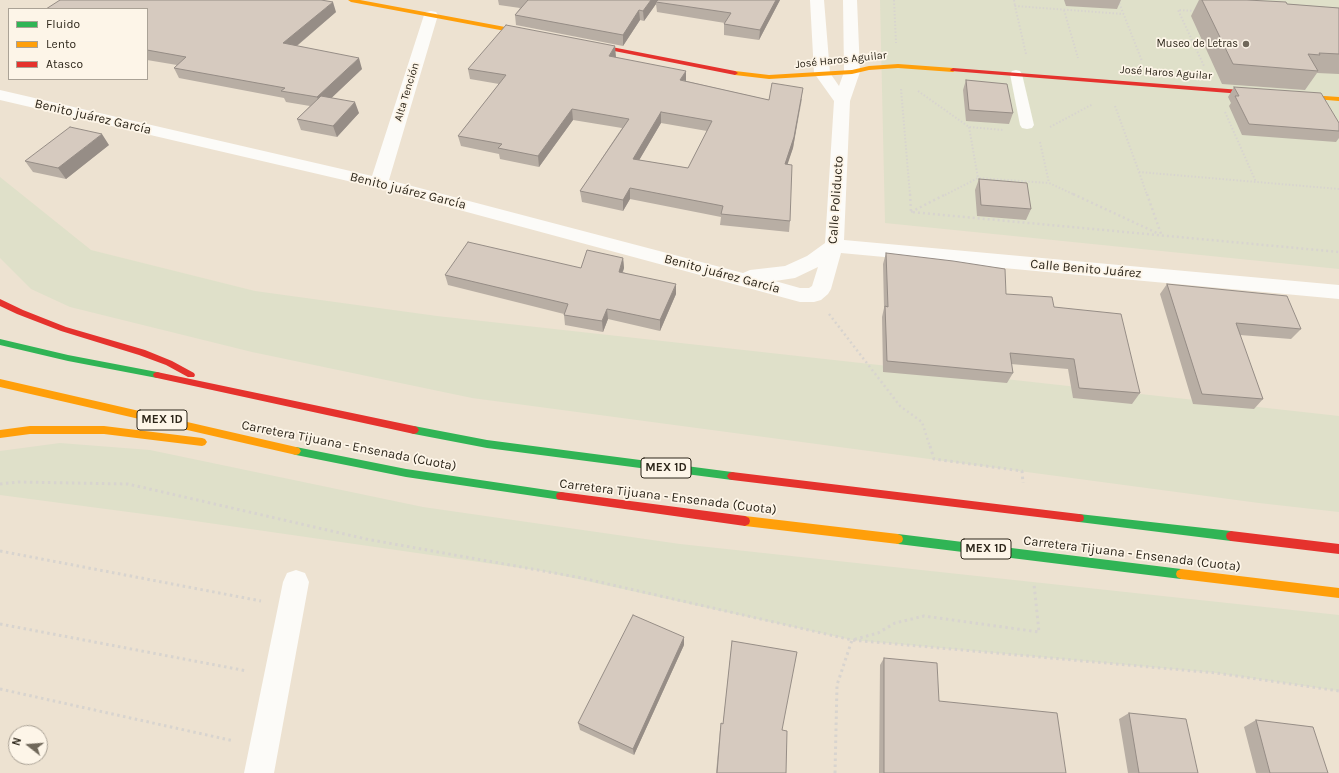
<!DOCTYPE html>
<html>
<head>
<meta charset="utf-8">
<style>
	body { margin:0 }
	#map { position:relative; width:1339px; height:773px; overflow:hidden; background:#ede2d1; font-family:Karla,sans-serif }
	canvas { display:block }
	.legend { position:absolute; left:8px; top:8px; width:140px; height:72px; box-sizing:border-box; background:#fdf5e8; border:1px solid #aaa296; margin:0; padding:5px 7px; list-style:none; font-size:12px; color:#2d261a }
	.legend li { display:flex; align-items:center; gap:8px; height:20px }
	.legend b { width:20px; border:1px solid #aaa296 }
	.north { position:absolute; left:8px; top:725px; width:40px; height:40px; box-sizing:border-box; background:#fdf5e8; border:1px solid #aaa296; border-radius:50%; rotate:287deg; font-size:11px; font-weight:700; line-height:16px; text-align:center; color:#2d261a }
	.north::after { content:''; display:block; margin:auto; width:14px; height:18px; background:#70685a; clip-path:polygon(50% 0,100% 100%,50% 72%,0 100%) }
</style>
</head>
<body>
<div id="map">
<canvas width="1339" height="773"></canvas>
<ul class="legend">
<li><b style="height:5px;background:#30b455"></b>Fluido</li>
<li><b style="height:5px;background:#ff9f0a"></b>Lento</li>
<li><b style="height:5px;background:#e5322d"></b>Atasco</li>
</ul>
<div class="north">N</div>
</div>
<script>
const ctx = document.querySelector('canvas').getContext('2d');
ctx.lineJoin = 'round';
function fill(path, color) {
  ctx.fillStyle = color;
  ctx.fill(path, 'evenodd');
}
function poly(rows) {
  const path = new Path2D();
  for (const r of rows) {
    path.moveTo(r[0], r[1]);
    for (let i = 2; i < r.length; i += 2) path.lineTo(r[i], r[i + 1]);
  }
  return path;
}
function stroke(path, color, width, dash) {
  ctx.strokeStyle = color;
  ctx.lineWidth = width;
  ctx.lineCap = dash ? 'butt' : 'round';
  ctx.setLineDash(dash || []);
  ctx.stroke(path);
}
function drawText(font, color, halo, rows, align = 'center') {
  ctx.font = font + ' Karla,sans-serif';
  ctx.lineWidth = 3.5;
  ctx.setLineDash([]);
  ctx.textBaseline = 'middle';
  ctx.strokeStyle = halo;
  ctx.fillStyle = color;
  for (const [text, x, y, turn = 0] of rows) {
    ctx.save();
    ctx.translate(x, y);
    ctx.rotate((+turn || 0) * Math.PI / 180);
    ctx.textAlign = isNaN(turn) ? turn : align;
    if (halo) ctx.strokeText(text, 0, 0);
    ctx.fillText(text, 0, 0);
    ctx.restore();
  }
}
const green = poly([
	[880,0,1339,0,1339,269,885,223],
	[0,177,91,250,255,291,437,316,1339,416,1339,512,1259,503,472,398,252,352,70,307,31,289,0,258],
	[60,443,150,450,423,507,680,544,1339,615,1339,691,1216,673,852,640,542,571,174,518,0,495,0,451]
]);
const pathFar2 = poly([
	[894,0,896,43],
	[1014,0,1015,6],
	[1118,0,1142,61],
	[1064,10,1078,58],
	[1195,11,1178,10,1204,66],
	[1026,54,1015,6,1124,14],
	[901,89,910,195],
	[918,91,969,127,1003,130],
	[1115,106,1139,172,1339,189],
	[1225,112,1256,182],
	[969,127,978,178],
	[1050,127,1093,104],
	[1040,142,1049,183],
	[1139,172,1147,195],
	[945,195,978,178,1049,183,1075,195]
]);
const pathFar1 = poly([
	[910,194,911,212,1339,252],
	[1073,194,1159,234],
	[1147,194,1161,234],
	[911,212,946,194],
	[829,314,900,406,922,422,930,447]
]);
const path = poly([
	[930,446,934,459,1022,471,1023,483],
	[0,484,18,482,128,484,366,539,582,578,852,640,1216,673,1339,691],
	[0,551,261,601],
	[0,624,247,671],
	[0,689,234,741],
	[835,773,837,685,852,640,878,633,895,623,924,616,1039,632,1034,584]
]);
const lane = poly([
	[1016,70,1020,71,1022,74,1034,125,1032,128,1027,129,1022,128,1020,125,1010,74,1012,71,1016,70]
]);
const street = poly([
	[810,0,824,0,830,73,839,86,844,72,843,0,857,0,860,72,850,101,844,240,1339,285,1339,299,841,253,831,289,828,294,821,300,814,302,800,302,378,188,0,100,0,90,372,176,424,15,426,12,431,11,436,12,438,15,389,180,743,273,750,270,785,266,807,256,825,243,834,101,814,73,810,0],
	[818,267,812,286,809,288,800,288,775,281,795,278,818,267],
	[296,570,305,573,309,582,274,773,244,773,283,582,287,573,296,570]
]);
const fast = poly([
	[0,339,68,355,157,372,160,373,161,375,160,377,157,378,68,361,0,345,0,339],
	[414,426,487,440,732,472,735,473,737,476,735,479,732,480,487,448,414,434,411,433,409,430,411,427,414,426],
	[296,447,406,469,561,492,565,493,566,496,565,499,561,500,406,477,296,455,293,454,291,451,293,448,296,447],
	[1079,514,1231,531,1235,533,1236,536,1235,539,1231,541,1079,522,1075,521,1074,518,1075,515,1079,514],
	[898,534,1181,569,1185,571,1186,574,1185,577,1181,579,898,544,894,542,893,539,894,536,898,534]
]);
const slow = poly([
	[348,0,360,0,532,32,535,34,532,36,351,2,348,0],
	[898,64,953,68,956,70,953,72,898,68,869,70,852,74,769,79,735,75,732,73,735,71,769,75,852,70,869,66,898,64],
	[1280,93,1339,97,1339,101,1278,96,1278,94,1280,93],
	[0,379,296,447,299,448,301,451,299,454,296,455,0,387,0,379],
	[30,426,104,426,202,438,205,439,207,442,205,445,202,446,104,434,30,434,0,438,0,430,30,426],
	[745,516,898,534,902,536,903,539,902,542,898,544,745,526,741,524,740,521,741,518,745,516],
	[1181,569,1339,588,1339,598,1181,579,1177,577,1176,574,1177,571,1181,569]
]);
const jam = poly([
	[586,42,735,71,738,73,735,75,584,45,584,43,586,42],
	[953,68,1280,93,1283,95,1280,97,951,71,950,70,953,68],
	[0,299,23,310,66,327,145,350,172,361,194,373,195,375,194,377,188,377,166,365,139,355,61,331,17,314,0,306,0,299],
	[157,372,414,426,417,427,419,430,417,433,414,434,157,378,154,377,153,375,154,373,157,372],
	[732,472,1079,514,1083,515,1084,518,1083,521,1079,522,732,480,729,479,727,476,729,473,732,472],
	[561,492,745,516,749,518,750,521,749,524,745,526,561,500,557,499,556,496,557,493,561,492],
	[1231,531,1339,544,1339,554,1231,541,1227,539,1226,536,1227,533,1231,531]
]);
const wall = poly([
	[498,0,780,0,759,40,724,35,724,24,725,23,657,12,656,4,644,21,640,20,623,46,516,25,515,15,520,8,499,5],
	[1064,0,1121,0,1117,9,1066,6],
	[1199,0,1247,0,1287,4,1339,8,1339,74,1317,73,1305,90,1222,84,1191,16],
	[147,9,336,12,297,46,362,69,331,98,359,113,337,137,301,130,297,119,310,106,286,102,284,98,179,78,174,68,177,65,147,60],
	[616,57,686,81,769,100,802,99,793,148,787,164,790,221,789,232,720,225,721,217,630,199,623,211,582,202,580,191,622,128,573,120,539,167,500,159,499,154,461,146,458,136,499,84,470,79,468,69],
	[661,123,707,131,688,168,639,160],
	[966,80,1013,113,1009,124,966,121,963,90],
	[1234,87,1339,123,1339,138,1336,142,1242,135,1229,106,1231,103,1228,97],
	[109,145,66,179,33,172,25,161],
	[979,179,1031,209,1026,220,977,216,975,190],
	[886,253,1006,294,1054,307,1140,393,1132,404,1073,398,1068,369,1011,364,1013,373,1007,383,883,372,882,317,884,308,883,264],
	[623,258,624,268,623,272,676,294,660,331,608,319,603,332,565,325,564,315,564,314,448,285,445,275,581,268],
	[1167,284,1301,329,1291,339,1240,335,1263,399,1254,409,1193,404,1160,294],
	[732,641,782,730,786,773,716,773,720,730,721,723,723,724],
	[684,645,634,755,580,730,578,723],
	[884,658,939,701,1066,773,879,773,880,665],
	[1129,713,1198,773,1128,773,1119,719],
	[1256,720,1328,773,1256,773,1244,727]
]);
const shadedWall = poly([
	[651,0,659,0,656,2,656,4,644,21,643,11],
	[776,0,780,0,759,40,760,30],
	[333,2,336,12,287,54,283,43],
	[639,10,640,20,623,46,623,35],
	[615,46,616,57,609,66,609,56],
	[359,58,362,69,321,108,317,97],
	[686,71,686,81,680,80],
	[803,88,793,148,784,175,785,164],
	[355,102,359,113,337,137,333,126],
	[572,109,573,120,539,167,538,156],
	[661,112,661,123,634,169,633,159],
	[102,134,109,145,66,179,58,168],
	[630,188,630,199,623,211,623,200],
	[623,258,624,268,619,282,619,272],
	[676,284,676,294,660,331,660,320],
	[607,309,608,319,603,332,602,321],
	[684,637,684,645,634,755,633,749]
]);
const building = poly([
	[60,0,321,0,333,2,283,43,359,58,317,97,281,91,285,88,174,68,186,57,147,50,147,9,46,9,60,0],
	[528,0,651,0,643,11,639,10,623,35,515,15,528,0],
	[658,0,776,0,760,30,724,24,731,13,656,2,658,0],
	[1202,0,1247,0,1286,2,1287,4,1339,8,1339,54,1319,53,1320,55,1308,54,1318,71,1233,64,1202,0],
	[506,25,615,46,609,56,686,71,680,80,769,100,772,83,803,88,794,137,785,164,792,165,790,221,721,214,723,206,630,188,623,200,580,191,629,119,572,109,538,156,498,148,502,144,458,136,506,75,468,69,506,25],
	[661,112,712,121,688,168,633,159,661,112],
	[966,80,1007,84,1013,113,969,110,966,80],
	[1234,87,1321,93,1339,123,1339,131,1249,124,1235,96,1239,96,1234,87],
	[321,96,355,102,333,126,297,119,321,96],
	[70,127,102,134,58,168,25,161,70,127],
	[979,179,1027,183,1031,209,981,205,979,179],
	[468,242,581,268,587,250,623,258,619,272,676,284,660,320,607,309,602,321,564,315,568,304,445,275,468,242],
	[886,253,953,261,1005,269,1006,294,1052,297,1054,307,1121,314,1140,393,1079,388,1074,359,1010,353,1013,373,887,361,885,306,888,307,886,253],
	[1167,284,1287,296,1301,329,1236,323,1263,399,1202,394,1167,284],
	[633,615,684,637,633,749,578,723,633,615],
	[732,641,797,652,782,730,787,731,786,773,717,773,721,723,723,724,732,641],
	[884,658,937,663,939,701,1057,713,1066,773,884,773,884,658],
	[1129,713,1186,719,1198,773,1139,773,1129,713],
	[1256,720,1313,727,1328,773,1270,773,1256,720]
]);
const markers = [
	[1246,44,4,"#70685a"]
];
const farPoinames = [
	["Museo de Letras",1238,44]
];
const farStreetnames = [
	["José Haros Aguilar",841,60,-6],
	["José Haros Aguilar",1166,73,4],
	["Alta Tención",407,92,-73]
];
const shields = [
	[162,420,50],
	[666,468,50],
	[986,549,50]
];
const shieldNames = [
	["MEX 1D",162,420],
	["MEX 1D",666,468],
	["MEX 1D",986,549]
];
const streetNames = [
	["Benito juárez García",93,117,13],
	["Benito juárez García",408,191,14],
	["Calle Poliducto",836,200,-86],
	["Calle Benito Juárez",1086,269,5],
	["Benito juárez García",722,274,15],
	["Carretera Tijuana - Ensenada (Cuota)",349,446,11],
	["Carretera Tijuana - Ensenada (Cuota)",668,497,7],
	["Carretera Tijuana - Ensenada (Cuota)",1132,554,7]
];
fill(green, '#dfe0c9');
stroke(pathFar2, '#d8d4cf', 2, [1.5, 2]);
stroke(pathFar1, '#d8d4cf', 2.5, [2, 3]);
stroke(path, '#d8d4cf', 3, [2.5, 3.5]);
fill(lane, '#fcfbf8');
fill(street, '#fcfbf8');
fill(fast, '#30b455');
fill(slow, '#ff9f0a');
fill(jam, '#e5322d');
fill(wall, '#b8aea4');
fill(shadedWall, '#968d86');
fill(building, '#d6cabf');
stroke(building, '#968d86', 1);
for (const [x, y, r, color] of markers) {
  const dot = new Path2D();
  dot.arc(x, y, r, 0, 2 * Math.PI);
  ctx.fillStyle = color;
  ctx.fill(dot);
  stroke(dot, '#fdf5e8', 1.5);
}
drawText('11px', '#2d261a', '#fdf5e8', farPoinames, 'right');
drawText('11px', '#2d261a', '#fdf5e8', farStreetnames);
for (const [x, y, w] of shields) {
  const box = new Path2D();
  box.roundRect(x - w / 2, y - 10, w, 20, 3);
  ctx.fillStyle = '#fdf5e8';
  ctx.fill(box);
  stroke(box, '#2d261a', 1);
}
drawText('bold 12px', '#2d261a', null, shieldNames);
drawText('13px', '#2d261a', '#fdf5e8', streetNames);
</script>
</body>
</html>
